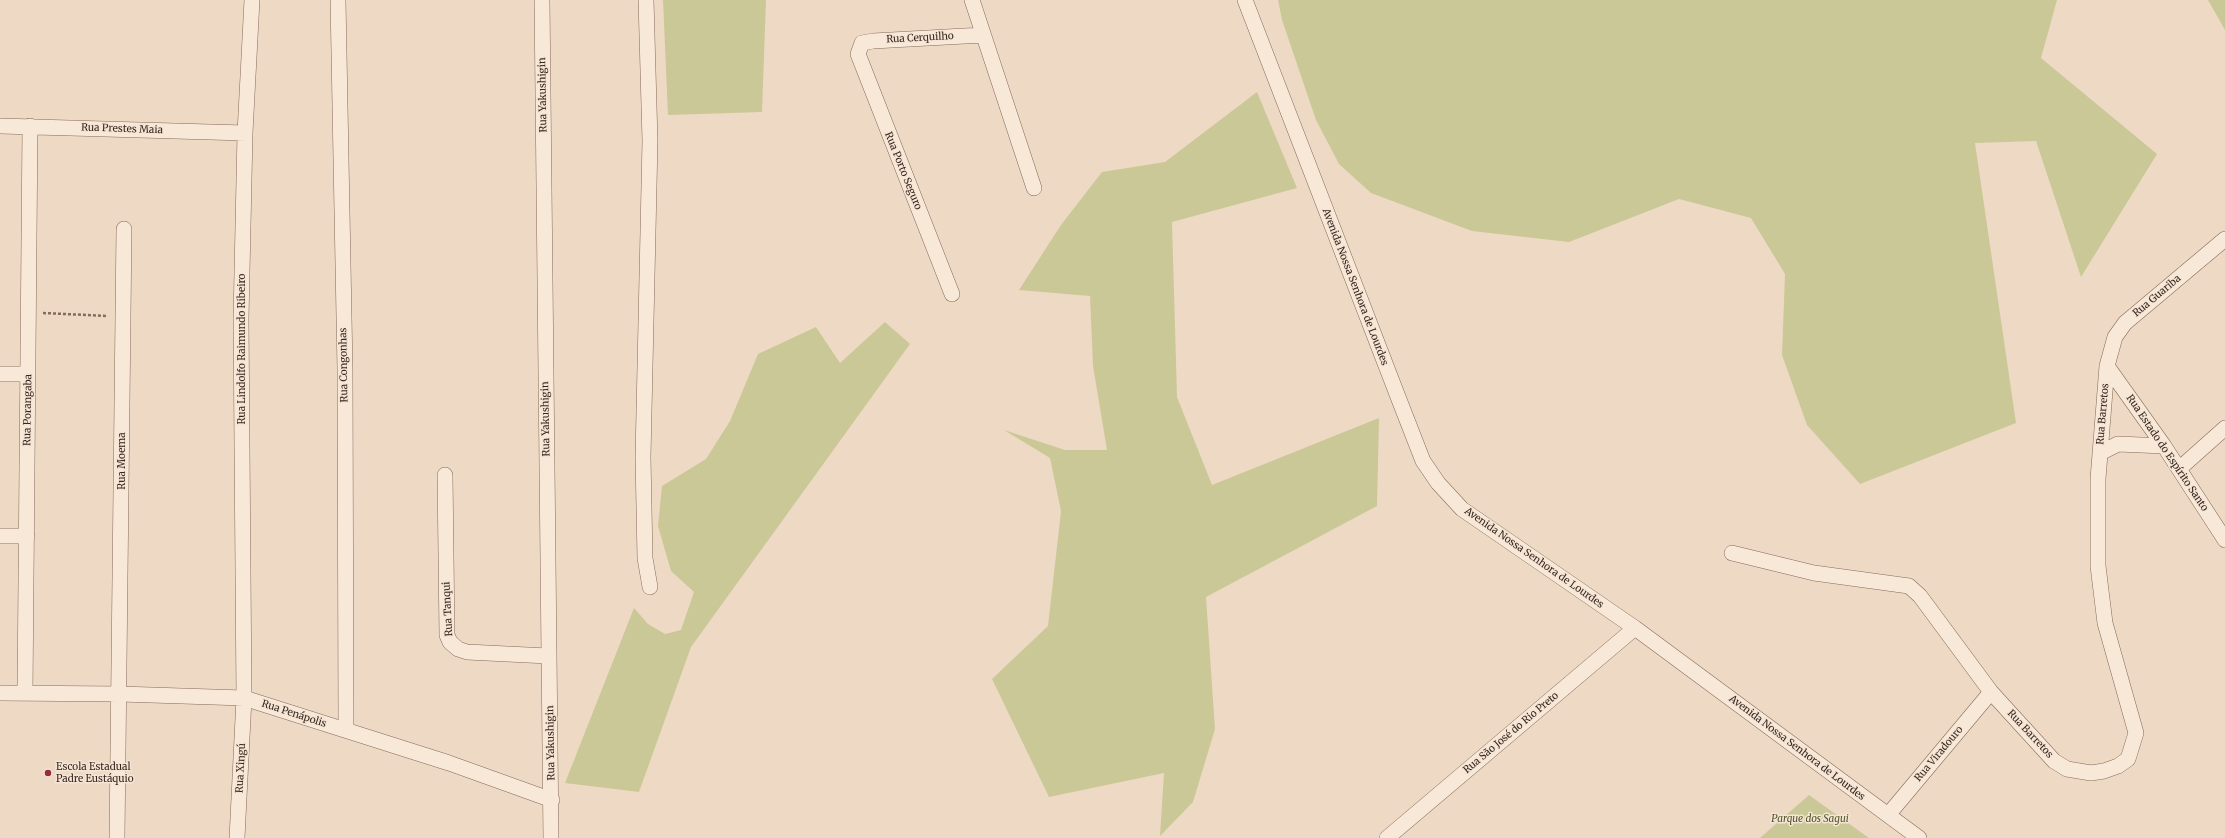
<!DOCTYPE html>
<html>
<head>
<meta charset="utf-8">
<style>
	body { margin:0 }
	canvas { display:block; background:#edd9c4 }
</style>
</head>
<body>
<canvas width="2225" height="838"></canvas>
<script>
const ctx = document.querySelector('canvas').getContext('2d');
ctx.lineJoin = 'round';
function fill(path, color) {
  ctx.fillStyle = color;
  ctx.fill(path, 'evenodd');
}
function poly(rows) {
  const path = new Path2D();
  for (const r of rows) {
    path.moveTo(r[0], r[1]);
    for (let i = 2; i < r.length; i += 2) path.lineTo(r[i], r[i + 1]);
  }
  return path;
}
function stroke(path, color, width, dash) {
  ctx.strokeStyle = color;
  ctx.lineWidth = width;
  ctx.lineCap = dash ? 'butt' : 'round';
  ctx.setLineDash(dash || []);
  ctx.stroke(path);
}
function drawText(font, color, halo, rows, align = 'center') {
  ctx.font = font + ' Merriweather,serif';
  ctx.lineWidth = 3;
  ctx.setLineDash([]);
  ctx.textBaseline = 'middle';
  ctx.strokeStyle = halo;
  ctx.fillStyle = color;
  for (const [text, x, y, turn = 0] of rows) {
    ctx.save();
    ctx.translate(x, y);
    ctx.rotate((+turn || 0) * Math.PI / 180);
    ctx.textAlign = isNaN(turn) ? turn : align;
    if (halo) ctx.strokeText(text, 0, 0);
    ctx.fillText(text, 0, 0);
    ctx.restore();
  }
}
const green = poly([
	[663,0,766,0,762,112,668,115],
	[1278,0,2057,0,2041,58,2157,154,2081,277,2036,141,1975,143,2016,423,1860,484,1807,425,1782,355,1785,274,1751,218,1679,199,1569,242,1472,231,1371,193,1339,164,1316,120,1282,20],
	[2208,0,2225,0,2225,30],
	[1257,92,1297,188,1172,222,1177,397,1212,485,1379,418,1377,506,1206,597,1215,729,1193,802,1160,836,1164,773,1049,797,992,679,1048,626,1061,511,1050,458,1004,430,1065,450,1107,450,1093,366,1090,296,1019,290,1061,225,1102,172,1165,162],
	[885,322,910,344,691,647,639,792,565,783,634,608,648,624,665,634,681,630,694,592,671,571,658,526,662,486,706,459,730,421,758,354,816,327,840,363],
	[1809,795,1869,838,1760,838]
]);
const path = poly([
	[43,313,108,316]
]);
const street = poly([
	[338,0,345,369,346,730],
	[542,0,551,838],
	[646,0,650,141,643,457,645,558,650,587],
	[972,0,1034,188],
	[1245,0,1400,402,1423,461,1438,483,1462,509,1635,628,1919,838],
	[0,126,245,133],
	[952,294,858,54,862,43,873,41,983,35],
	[2107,366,2164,446,2225,540],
	[0,374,28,374],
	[2100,453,2118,444,2164,446],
	[2179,469,2225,428],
	[445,475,447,635,450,642,458,649,467,652,548,656],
	[0,536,27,536],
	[1732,553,1814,573,1909,586,1920,596,1991,692,2054,761,2067,769,2091,773,2104,771,2118,766,2128,759,2136,733,2105,623,2098,566,2098,479,2107,366,2115,337,2125,323,2225,239],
	[0,693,120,694,244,698,449,763,552,800],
	[25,693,30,126],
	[1888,815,1991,692],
	[117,838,124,229],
	[237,838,244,698,241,319,245,133,252,0],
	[1387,838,1635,628]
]);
const markers = [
	[48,773,4,"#952c40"]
];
const streetNames = [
	["Rua Cerquilho",920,38,-3],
	["Rua Yakushigin",543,95,-91],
	["Rua Prestes Maia",122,129,2],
	["Rua Porto Seguro",903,171,68],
	["Avenida Nossa Senhora de Lourdes",1355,287,69],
	["Rua Guariba",2157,296,-40],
	["Rua Lindolfo Raimundo Ribeiro",242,349,-90],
	["Rua Congonhas",344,365,-91],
	["Rua Porangaba",28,410,-89],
	["Rua Barretos",2103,414,-85],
	["Rua Yakushigin",546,419,-91],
	["Rua Estado do Espírito Santo",2167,453,56],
	["Rua Moema",122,461,-90],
	["Avenida Nossa Senhora de Lourdes",1534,558,35],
	["Rua Tanqui",448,609,-93],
	["Rua Penápolis",294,714,18],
	["Rua São José do Rio Preto",1511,733,-40],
	["Rua Barretos",2030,734,47],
	["Rua Yakushigin",551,743,-91],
	["Avenida Nossa Senhora de Lourdes",1797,748,37],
	["Rua Viradouro",1939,754,-50],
	["Rua Xingú",241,768,-87]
];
const poiNames = [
	["Escola Estadual",56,767],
	["Padre Eustáquio",56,779]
];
const parkNames = [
	["Parque dos Sagui",1810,819]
];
fill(green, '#cbc898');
stroke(street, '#876a5b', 16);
stroke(path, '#876a5b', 2.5, [3, 2]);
stroke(street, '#f8e8d7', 15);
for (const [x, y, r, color] of markers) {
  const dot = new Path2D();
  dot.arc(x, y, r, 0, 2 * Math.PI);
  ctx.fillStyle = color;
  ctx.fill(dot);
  stroke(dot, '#f5e5d4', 1.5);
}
drawText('10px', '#38261f', '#f5e5d4', streetNames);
drawText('10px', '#38261f', '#f5e5d4', poiNames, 'left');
drawText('italic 10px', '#505426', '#f5e5d4', parkNames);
</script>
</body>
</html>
